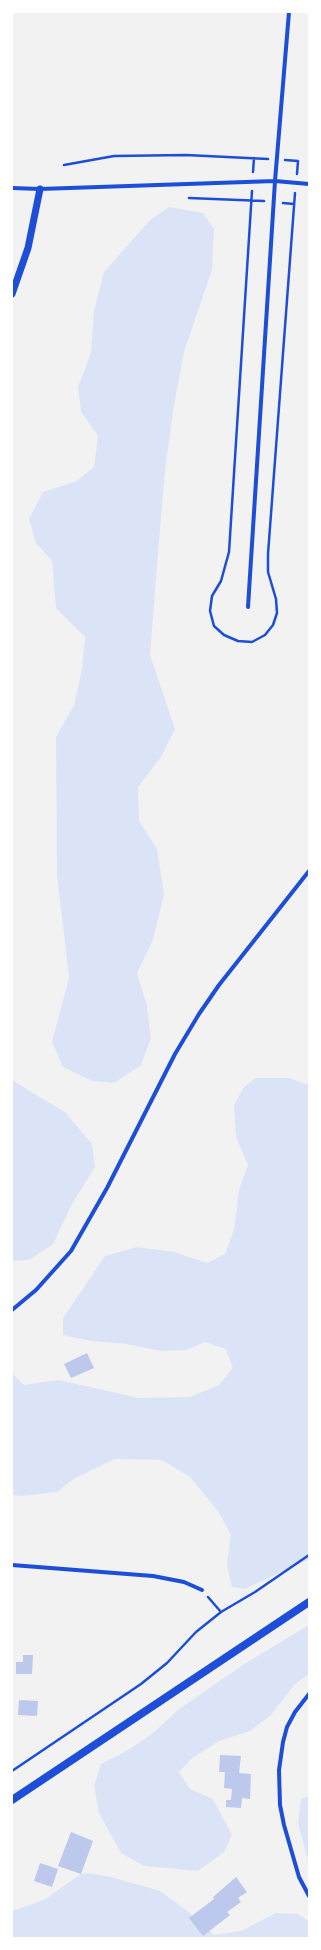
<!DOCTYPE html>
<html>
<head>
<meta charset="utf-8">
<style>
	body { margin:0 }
	#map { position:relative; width:321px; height:1950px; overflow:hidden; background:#f2f2f2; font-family:Commissioner,sans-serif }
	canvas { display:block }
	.frame { position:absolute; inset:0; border:13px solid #fff; pointer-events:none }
</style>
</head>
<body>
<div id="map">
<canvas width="321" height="1950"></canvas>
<div class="frame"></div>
</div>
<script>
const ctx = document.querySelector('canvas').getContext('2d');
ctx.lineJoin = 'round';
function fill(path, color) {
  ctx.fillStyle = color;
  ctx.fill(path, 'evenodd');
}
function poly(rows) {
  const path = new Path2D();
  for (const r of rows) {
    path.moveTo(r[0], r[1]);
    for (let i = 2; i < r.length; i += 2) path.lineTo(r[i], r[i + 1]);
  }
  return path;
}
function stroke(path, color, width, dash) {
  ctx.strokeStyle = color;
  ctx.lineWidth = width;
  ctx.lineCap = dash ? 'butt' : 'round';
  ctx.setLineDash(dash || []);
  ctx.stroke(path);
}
const green = poly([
	[169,207,203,213,214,229,212,270,184,352,173,411,165,471,159,541,150,655,175,729,161,757,138,787,139,821,157,849,164,894,153,940,137,973,147,1006,151,1038,141,1065,114,1083,92,1081,63,1067,52,1042,69,978,57,875,56,737,74,705,82,669,85,637,56,608,52,561,36,543,29,519,43,492,77,481,94,467,98,436,81,412,78,387,91,353,94,311,104,272,151,219],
	[256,1078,289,1078,309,1085,309,1559,245,1589,232,1587,227,1565,231,1535,218,1511,190,1477,162,1460,115,1459,75,1478,57,1492,22,1496,12,1495,12,1373,24,1385,59,1380,139,1398,190,1397,219,1385,233,1368,226,1349,205,1342,187,1350,161,1351,126,1344,91,1341,63,1335,63,1318,105,1256,137,1247,174,1252,207,1263,225,1254,234,1230,239,1190,248,1165,236,1137,234,1105,244,1087],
	[12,1080,66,1113,92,1144,95,1167,73,1202,53,1244,29,1260,13,1261],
	[309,1625,309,1674,294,1685,271,1715,250,1731,219,1741,191,1759,179,1772,190,1789,213,1799,232,1835,224,1852,198,1871,144,1866,121,1853,99,1813,94,1786,101,1764,128,1750,152,1734,179,1709,246,1663],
	[309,1796,309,1864,298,1823,301,1799],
	[87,1873,111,1877,160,1891,190,1913,214,1935,241,1931,276,1913,298,1914,309,1922,309,1938,12,1938,12,1911,44,1900,81,1874]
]);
const building = poly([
	[87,1353,94,1368,71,1378,64,1364],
	[23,1655,33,1655,32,1674,16,1674,16,1662,23,1662],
	[19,1700,38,1701,37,1716,18,1715],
	[220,1755,241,1756,239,1773,251,1774,250,1799,242,1798,241,1808,226,1807,226,1800,231,1800,232,1789,224,1788,225,1772,219,1772],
	[71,1832,93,1841,81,1874,58,1866],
	[40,1863,58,1869,52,1887,34,1881],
	[236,1877,247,1892,238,1898,241,1902,227,1912,230,1915,203,1936,189,1918,214,1899,213,1897]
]);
const path = poly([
	[285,160,298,161,297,174],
	[64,165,114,156,186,155,268,159],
	[253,172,254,158],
	[252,191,229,552,221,581,212,596,210,611,214,626,224,635,238,641,252,642,265,635,273,625,277,613,276,599,268,572,268,554,295,193],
	[189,198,264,201],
	[283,203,294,204],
	[208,1597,221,1612],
	[12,1771,141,1684,167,1663,196,1632,221,1612,255,1592,309,1555]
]);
const minor = poly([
	[12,188,40,189,275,181,309,184],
	[248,607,275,181,289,12],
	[12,1310,36,1290,71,1251,107,1188,175,1054,199,1014,219,985,309,871],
	[12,1565,153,1576,184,1582,202,1590],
	[309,1694,295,1712,287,1727,283,1742,279,1770,280,1805,284,1825,299,1877,309,1896]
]);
const tertiary = poly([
	[12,294,28,248,40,189]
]);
const secondary = poly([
	[12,1800,309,1602]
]);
fill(green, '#dbe4f7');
fill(building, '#bdc9ec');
stroke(path, '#1d4ed8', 2.5);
stroke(minor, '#1d4ed8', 4);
stroke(tertiary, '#1d4ed8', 7);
stroke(secondary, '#1d4ed8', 8);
</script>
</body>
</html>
